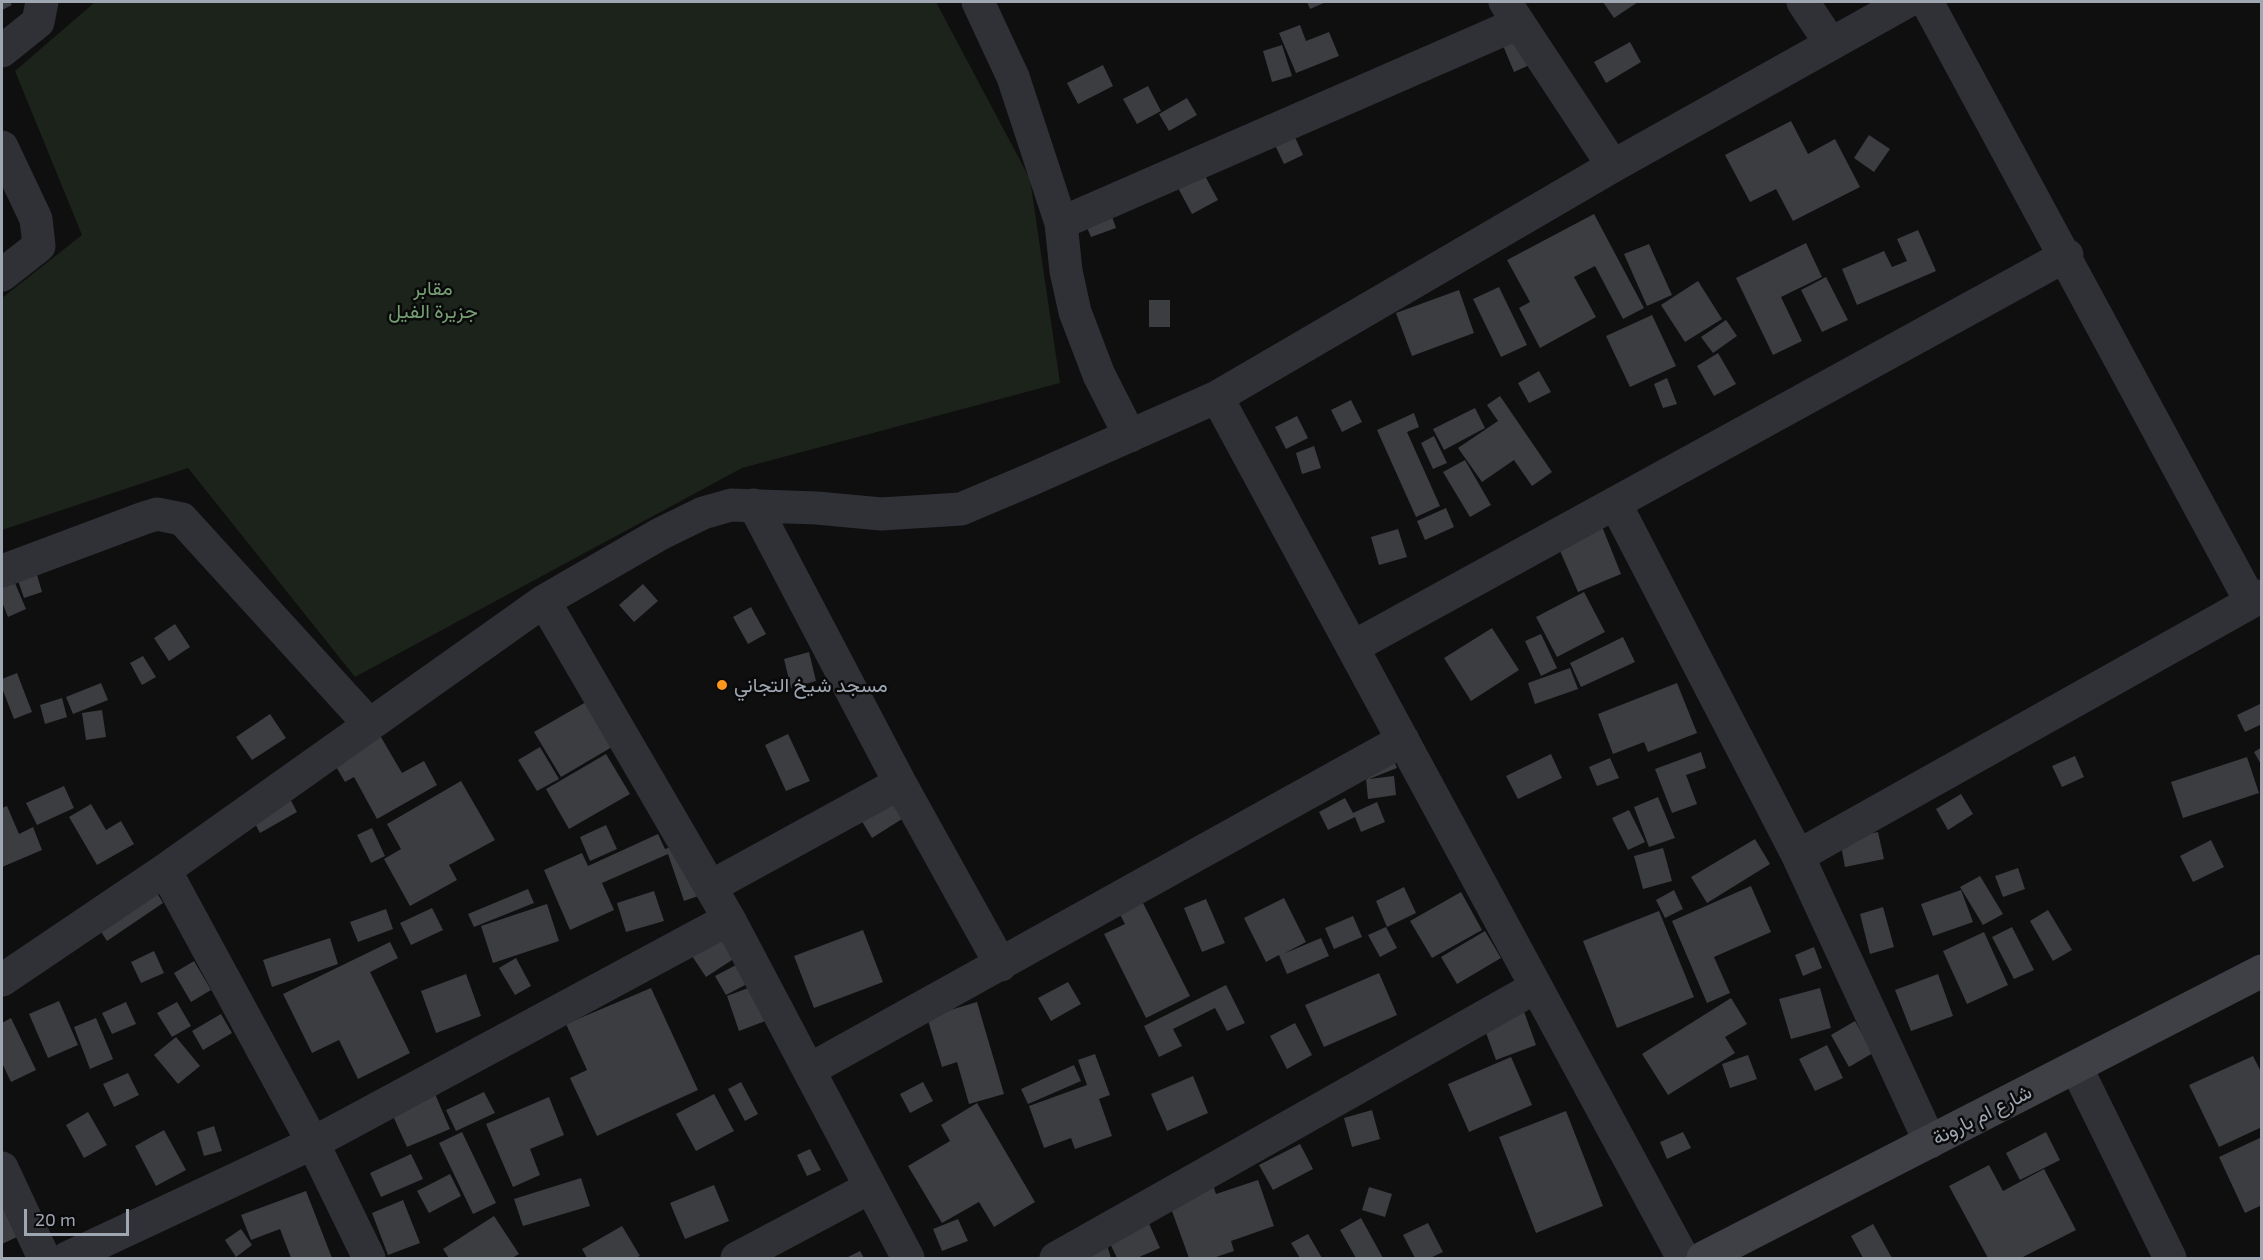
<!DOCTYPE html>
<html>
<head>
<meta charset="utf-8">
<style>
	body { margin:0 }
	#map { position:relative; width:2263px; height:1260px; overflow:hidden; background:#0f0f10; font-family:"Exo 2",sans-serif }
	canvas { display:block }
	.frame { position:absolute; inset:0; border:3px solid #9fa7b2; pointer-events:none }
	.scale { position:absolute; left:24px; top:1209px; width:105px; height:27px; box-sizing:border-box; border:3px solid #9fa7b2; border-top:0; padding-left:8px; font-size:18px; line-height:21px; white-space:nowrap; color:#9fa7b2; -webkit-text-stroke:4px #0a0a0b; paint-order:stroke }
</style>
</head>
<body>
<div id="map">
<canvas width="2263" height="1260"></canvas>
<div class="frame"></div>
<div class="scale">20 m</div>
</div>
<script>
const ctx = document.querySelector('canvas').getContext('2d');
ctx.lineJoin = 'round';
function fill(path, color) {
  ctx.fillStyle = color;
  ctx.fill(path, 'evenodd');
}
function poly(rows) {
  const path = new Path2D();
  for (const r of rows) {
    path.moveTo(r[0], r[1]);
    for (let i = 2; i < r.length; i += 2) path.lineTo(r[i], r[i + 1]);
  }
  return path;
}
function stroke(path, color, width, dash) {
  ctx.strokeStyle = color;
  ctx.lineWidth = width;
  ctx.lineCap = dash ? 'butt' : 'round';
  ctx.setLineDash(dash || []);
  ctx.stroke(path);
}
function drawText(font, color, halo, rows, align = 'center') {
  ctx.font = font + ' "Exo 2",Vazirmatn,sans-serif';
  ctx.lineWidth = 5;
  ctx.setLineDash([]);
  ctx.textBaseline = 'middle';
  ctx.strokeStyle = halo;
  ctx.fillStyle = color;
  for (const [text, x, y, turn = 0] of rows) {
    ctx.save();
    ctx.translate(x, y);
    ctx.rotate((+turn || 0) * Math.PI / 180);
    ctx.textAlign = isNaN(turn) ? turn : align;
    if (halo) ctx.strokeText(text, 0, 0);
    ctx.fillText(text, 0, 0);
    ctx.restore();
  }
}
const green = poly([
	[95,2,936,2,1030,179,1060,383,742,468,355,677,188,468,2,530,2,298,82,235,15,71]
]);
const building = poly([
	[2,2,10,2,12,5,2,10],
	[1307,2,1326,2,1310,9],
	[1603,2,1638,2,1614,18],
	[1300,25,1306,41,1329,32,1339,56,1296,73,1279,33],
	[1495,26,1534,63,1514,72],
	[1630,42,1641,62,1606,83,1594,62],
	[1282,45,1292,76,1272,82,1263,51],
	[1103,65,1113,86,1078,104,1067,83],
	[1148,86,1161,111,1137,124,1123,99],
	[1187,98,1197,115,1169,131,1159,114],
	[1791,121,1808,154,1835,139,1860,187,1793,221,1776,189,1750,202,1725,155],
	[1294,135,1303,155,1284,164,1275,145],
	[1869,135,1890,149,1874,172,1854,158],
	[1196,159,1218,200,1192,214,1170,173],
	[1109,208,1116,228,1091,237,1083,218],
	[1594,214,1644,308,1623,319,1595,266,1574,277,1596,317,1540,348,1519,308,1530,302,1507,260],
	[1918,230,1936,271,1857,305,1842,269,1884,251,1892,267,1907,261,1897,239],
	[1806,243,1822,277,1781,297,1802,341,1773,355,1736,278],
	[1649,244,1672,295,1647,306,1624,254],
	[1826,277,1848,320,1822,332,1801,290],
	[1698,281,1722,319,1685,342,1661,305],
	[1499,287,1527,345,1501,357,1473,299],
	[1459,290,1474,333,1412,356,1396,313],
	[1149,300,1170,300,1170,327,1149,327],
	[1652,315,1676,366,1630,387,1606,336],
	[1726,320,1737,336,1713,353,1701,337],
	[1718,353,1736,384,1714,396,1697,366],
	[1539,371,1551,392,1529,403,1518,383],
	[1667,378,1677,404,1663,408,1654,384],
	[1500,396,1552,472,1532,486,1514,460,1482,482,1458,448,1498,421,1487,405],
	[1351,400,1362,422,1342,432,1331,410],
	[1475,408,1485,428,1444,450,1433,429],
	[1414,413,1419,427,1407,432,1440,506,1416,517,1377,430],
	[1297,416,1308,438,1286,449,1275,427],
	[1434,436,1447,463,1433,469,1421,443],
	[1314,446,1321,468,1302,474,1296,453],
	[1465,460,1491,505,1470,517,1443,472],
	[1446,508,1454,527,1425,540,1417,521],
	[1595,509,1621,574,1578,592,1550,528],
	[1398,529,1407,557,1379,565,1371,537],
	[35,568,42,592,24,598,16,575],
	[12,576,26,609,8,617,2,602,2,581],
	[643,584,658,601,634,622,619,605],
	[1584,592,1605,632,1557,657,1536,617],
	[751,607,766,634,748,644,733,617],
	[175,624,190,647,169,661,154,638],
	[1492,628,1519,670,1471,701,1444,658],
	[1541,634,1557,668,1541,676,1525,641],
	[1623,637,1635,662,1581,687,1570,663],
	[809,652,816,681,791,688,784,659],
	[143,656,156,677,142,685,130,663],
	[1570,668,1578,689,1535,704,1528,683],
	[17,673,32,712,14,719,2,688,2,679],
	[101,683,108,700,73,714,66,697],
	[1677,683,1697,733,1648,752,1644,742,1613,754,1598,714],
	[62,698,67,717,45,724,40,705],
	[586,702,612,747,561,777,534,732],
	[2262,703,2262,724,2245,732,2237,715],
	[102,710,106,737,86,740,82,713],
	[270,714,286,738,252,760,236,737],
	[378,732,402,773,424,761,437,785,377,819,354,777,345,782,331,758],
	[788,734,810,781,786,791,765,745],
	[540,747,559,779,537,791,518,760],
	[2262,747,2262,766,2254,752],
	[1390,751,1397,768,1369,779,1394,776,1396,795,1368,799,1366,779,1368,779,1362,762],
	[1701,752,1706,768,1686,775,1697,804,1672,813,1655,769],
	[606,754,630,794,569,829,546,789],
	[1551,754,1562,778,1518,799,1506,776],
	[2075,756,2084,777,2062,787,2052,766],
	[2247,757,2259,793,2183,818,2171,782],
	[1610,758,1619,778,1597,786,1589,767],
	[461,781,495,840,449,865,457,880,410,906,384,859,401,849,387,824],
	[64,786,74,808,37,825,26,803],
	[287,793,297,812,260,833,250,814],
	[1961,794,1973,814,1948,830,1936,809],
	[1658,797,1675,838,1649,847,1634,807],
	[1345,798,1353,813,1377,802,1385,822,1361,832,1355,817,1328,830,1319,812],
	[890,799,902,819,872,838,860,818],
	[91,804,106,830,121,821,134,844,97,865,69,817],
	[7,806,19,834,33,827,42,850,2,867,2,808],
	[1629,810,1645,842,1628,850,1612,818],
	[606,825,617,849,590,861,580,837],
	[372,828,385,856,371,863,357,835],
	[1878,832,1884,859,1845,867,1840,840],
	[658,834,665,849,686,842,704,894,684,901,668,854,602,883,614,910,570,930,544,870,582,853,588,866],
	[1755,839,1770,864,1707,903,1691,877],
	[2211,840,2224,867,2193,882,2180,856],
	[1663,848,1672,881,1643,889,1634,856],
	[2018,868,2025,889,2003,897,1995,876],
	[1980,876,2003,914,1983,925,1960,887],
	[153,886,163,903,107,941,96,924],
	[1751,886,1771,932,1714,957,1730,993,1707,1003,1672,921],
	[1404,887,1416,913,1387,927,1376,901],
	[528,889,534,903,474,927,468,914],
	[1674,890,1683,909,1665,918,1656,900],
	[1961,890,1973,922,1933,936,1921,904],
	[654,891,664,921,626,932,617,903],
	[1461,892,1482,930,1432,958,1410,921],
	[1284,898,1306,942,1283,954,1321,938,1329,956,1287,974,1279,955,1266,962,1244,918],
	[1141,899,1190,996,1146,1018,1104,934,1125,924,1118,911],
	[1206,899,1225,943,1202,952,1184,908],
	[547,904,559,941,493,963,481,926],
	[1883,907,1894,947,1870,954,1860,914],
	[432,908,443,930,411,945,400,923],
	[386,909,393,929,358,942,350,922],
	[2048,910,2072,950,2053,961,2030,921],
	[1659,911,1694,997,1617,1028,1583,941],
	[1353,916,1362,937,1334,949,1325,928],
	[1386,927,1397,948,1380,957,1368,935],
	[2012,927,2034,970,2014,979,1992,937],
	[863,930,883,982,814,1008,794,956],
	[1485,931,1501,958,1457,984,1441,957],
	[1984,932,2008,985,1967,1004,1943,951],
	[719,934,735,958,706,977,690,953],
	[330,938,338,964,272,987,263,960],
	[390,942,398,958,370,972,410,1053,358,1079,339,1040,312,1053,283,994],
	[1814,947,1822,968,1803,976,1795,955],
	[154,951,164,973,141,983,131,962],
	[516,958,531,986,515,995,499,968],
	[194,961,211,990,191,1002,174,973],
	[736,965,747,984,726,995,715,976],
	[1379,973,1397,1015,1324,1047,1305,1005],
	[466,974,481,1016,436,1033,421,991],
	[1938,974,1953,1016,1911,1031,1895,990],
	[1068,982,1081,1004,1051,1021,1038,998],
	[756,985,768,1020,739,1031,727,996],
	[1226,985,1245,1023,1227,1031,1215,1008,1173,1029,1182,1046,1159,1057,1144,1026],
	[651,988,698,1090,597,1136,570,1078,587,1070,566,1024],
	[1820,988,1831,1028,1791,1039,1779,999],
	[1731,998,1747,1024,1725,1037,1735,1053,1668,1095,1642,1054],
	[59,1001,78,1045,48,1058,29,1014],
	[126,1002,136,1024,112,1034,102,1013],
	[177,1002,191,1026,172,1037,157,1013],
	[977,1002,1004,1094,969,1104,957,1062,942,1067,927,1017],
	[1522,1006,1536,1045,1496,1060,1482,1022],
	[221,1014,232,1033,203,1050,192,1031],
	[11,1018,36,1070,11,1082,2,1063,2,1023],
	[96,1018,113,1059,90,1069,74,1027],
	[1855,1021,1873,1053,1849,1067,1831,1035],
	[1295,1023,1312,1055,1287,1069,1270,1036],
	[176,1037,200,1066,178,1084,154,1055],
	[1827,1045,1843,1078,1815,1091,1799,1059],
	[1095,1054,1110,1095,1099,1099,1112,1136,1075,1149,1071,1138,1044,1148,1029,1106,1087,1085,1078,1060],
	[1748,1055,1757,1079,1730,1088,1722,1064],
	[2253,1056,2262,1074,2262,1127,2219,1147,2189,1085],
	[1511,1057,1532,1105,1469,1132,1448,1084],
	[1074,1065,1081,1081,1028,1104,1021,1089],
	[128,1073,139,1095,114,1107,103,1084],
	[1193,1076,1208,1113,1167,1131,1151,1094],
	[741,1082,758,1114,745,1121,728,1089],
	[923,1082,933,1101,910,1113,900,1094],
	[432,1087,450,1129,407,1147,388,1105],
	[484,1092,495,1113,456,1131,446,1110],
	[714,1094,734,1131,696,1151,676,1114],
	[549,1097,564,1135,530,1149,540,1175,513,1187,486,1124],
	[977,1103,1035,1202,994,1227,979,1202,942,1223,908,1166,950,1141,941,1125],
	[1372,1110,1380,1139,1352,1147,1344,1118],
	[1566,1111,1603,1206,1536,1233,1499,1137],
	[88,1112,107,1145,84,1158,66,1125],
	[214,1126,222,1151,204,1156,197,1132],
	[164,1130,186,1170,156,1186,135,1146],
	[462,1132,496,1203,473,1214,439,1143],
	[1683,1132,1691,1148,1667,1159,1660,1142],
	[2046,1132,2060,1160,2020,1180,2006,1153],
	[2262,1137,2262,1205,2245,1213,2219,1157],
	[1300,1144,1313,1169,1273,1190,1259,1165],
	[810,1149,821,1170,807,1176,797,1155],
	[411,1154,423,1179,381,1197,370,1173],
	[1989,1165,2003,1191,2044,1169,2076,1230,2021,1258,1988,1258,1949,1186],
	[450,1174,461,1196,429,1213,417,1191],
	[1209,1174,1216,1194,1258,1180,1274,1226,1231,1241,1234,1251,1213,1258,1189,1258,1164,1189],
	[581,1178,590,1206,523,1226,514,1199],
	[714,1185,729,1221,685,1239,670,1203],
	[1369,1187,1392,1194,1385,1217,1362,1210],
	[306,1191,332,1258,291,1258,280,1229,251,1240,241,1215],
	[2,1195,19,1236,2,1244],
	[403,1200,420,1243,388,1255,372,1213],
	[1142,1208,1160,1248,1137,1258,1117,1258,1102,1227],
	[494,1216,519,1254,512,1258,449,1258,443,1249],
	[1361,1218,1383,1258,1356,1258,1340,1230],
	[958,1219,968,1241,942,1251,933,1229],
	[1428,1223,1443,1252,1430,1258,1415,1258,1403,1235],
	[1873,1224,1892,1258,1863,1258,1851,1236],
	[622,1226,640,1256,635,1258,587,1258,582,1249],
	[241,1229,252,1245,236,1257,225,1240],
	[1103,1232,1111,1258,1078,1258],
	[1308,1234,1322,1258,1300,1258,1291,1243],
	[860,1251,864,1258,846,1258]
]);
const street = poly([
	[978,2,1013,77,1061,223,1066,271,1075,312,1099,375,1130,436],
	[1505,2,1613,166],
	[1803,2,1831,44],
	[1927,2,2251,602],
	[2,51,38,22,42,2],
	[2,147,36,219,39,246,2,275],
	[1061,223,1519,23],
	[1217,397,1683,1258],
	[754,505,900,783,1001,965],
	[1616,505,1798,856,1930,1142],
	[2,571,144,518,157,514,182,519,369,724],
	[544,601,729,919,908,1258],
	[1353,647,2067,255],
	[1798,856,2262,596],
	[165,870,313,1143,369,1258],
	[710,887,900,783],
	[2,980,165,870,544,601,660,534,703,513,731,505,817,508,881,514,961,509,1032,479,1217,397,1613,166,1906,2],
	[2076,1067,2170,1258],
	[809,1070,1403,740],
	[2,1168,44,1258],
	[67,1258,313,1143,729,919],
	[737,1258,869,1188],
	[1056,1258,1536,987]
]);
const secondary = poly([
	[1703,1258,2262,971]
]);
const markers = [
	[722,685,6,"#fe971a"]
];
const parkNames = [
	["مقابر",433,288],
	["جزيرة الفيل",433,311]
];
const poiNames = [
	["مسجد شيخ التجاني",734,685]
];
const streetNames = [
	["شارع ام بارونة",1982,1115,-27]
];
fill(green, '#1b231b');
fill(building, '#3b3d41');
stroke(street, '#303136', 33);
stroke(secondary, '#3e4046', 33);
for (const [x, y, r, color] of markers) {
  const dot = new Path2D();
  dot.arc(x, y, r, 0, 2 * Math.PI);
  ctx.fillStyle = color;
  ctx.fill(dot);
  stroke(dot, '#0a0a0b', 2);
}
drawText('20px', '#769f74', '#0a0a0b', parkNames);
drawText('20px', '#9fa7b2', '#0a0a0b', poiNames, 'left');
drawText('20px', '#9fa7b2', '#0a0a0b', streetNames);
</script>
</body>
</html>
